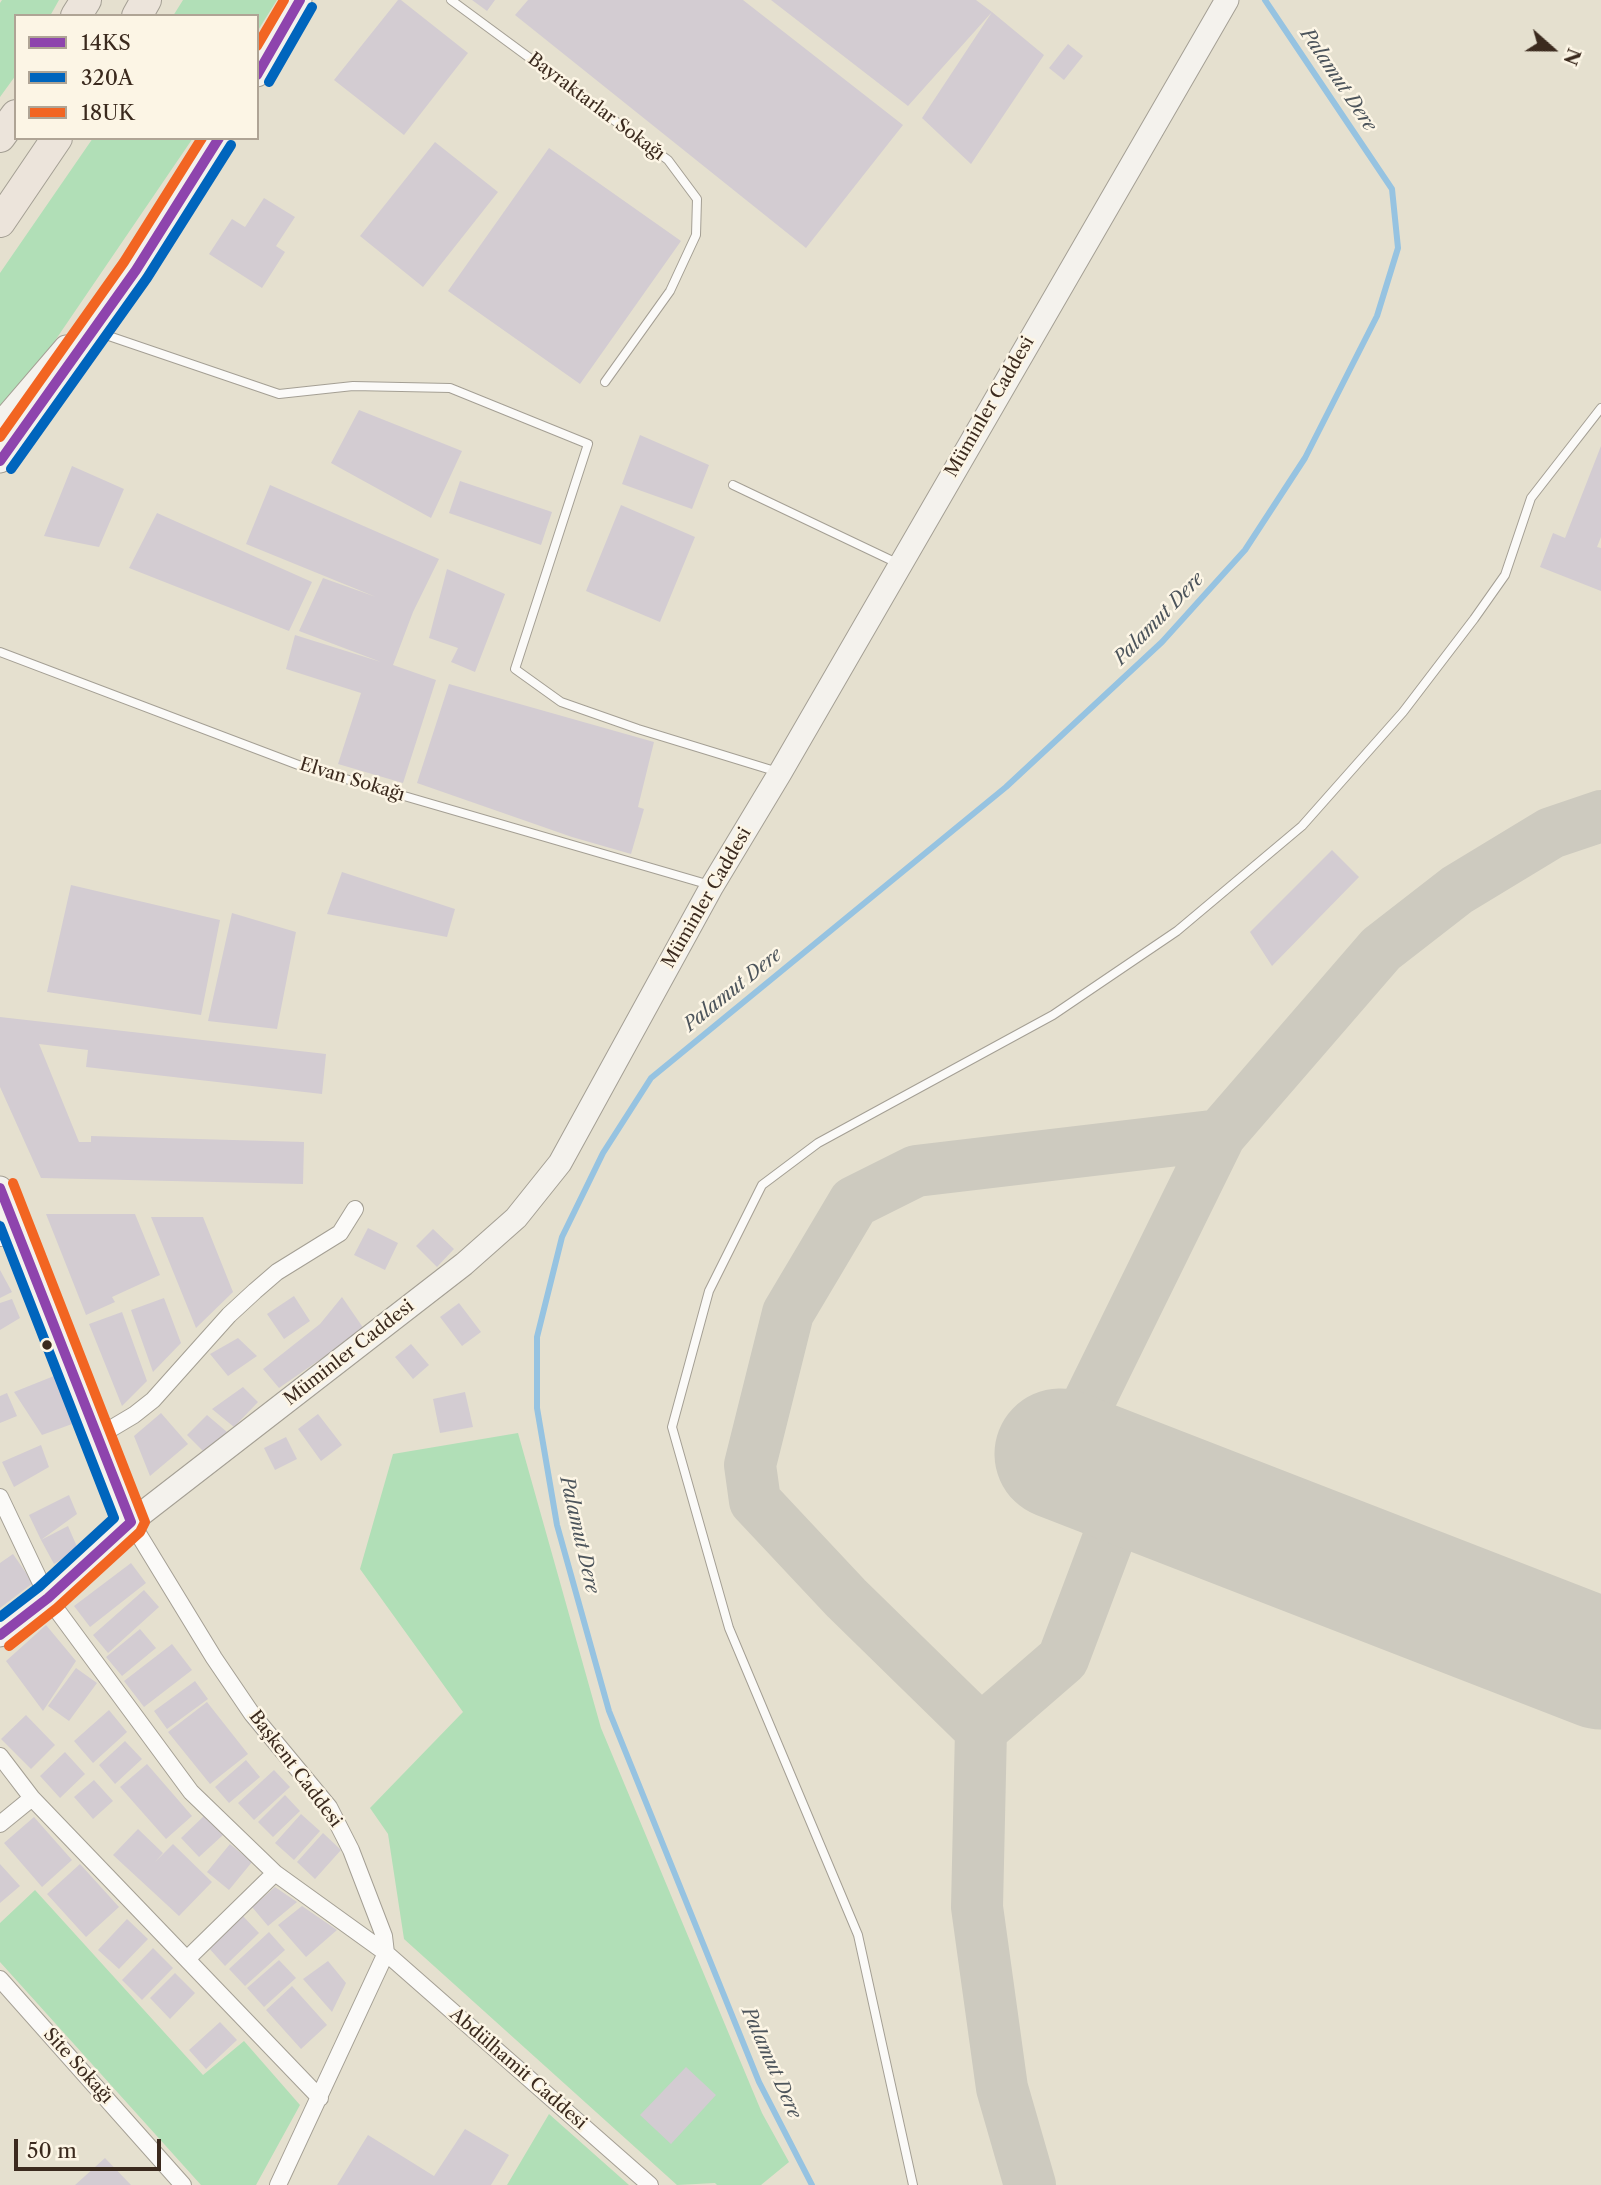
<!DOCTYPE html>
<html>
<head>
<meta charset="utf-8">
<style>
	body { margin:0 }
	#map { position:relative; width:1601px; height:2185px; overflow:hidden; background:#e5e0cf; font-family:"Libre Caslon Text",serif }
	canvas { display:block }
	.legend { position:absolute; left:14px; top:14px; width:245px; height:126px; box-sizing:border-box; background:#fcf5e5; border:2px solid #afa495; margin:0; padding:9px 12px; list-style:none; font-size:21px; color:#3b2a1e }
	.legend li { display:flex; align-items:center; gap:14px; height:35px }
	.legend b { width:35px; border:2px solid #afa495 }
	.north { position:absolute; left:1517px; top:14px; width:70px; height:70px; -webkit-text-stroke:5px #fcf5e5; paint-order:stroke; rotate:111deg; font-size:19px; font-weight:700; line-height:28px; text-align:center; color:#3b2a1e }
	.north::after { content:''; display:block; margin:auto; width:24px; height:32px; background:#3b2a1e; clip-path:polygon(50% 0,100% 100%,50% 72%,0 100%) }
	.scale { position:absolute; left:14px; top:2139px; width:147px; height:32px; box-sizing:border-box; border:4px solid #3b2a1e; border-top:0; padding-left:9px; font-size:21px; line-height:24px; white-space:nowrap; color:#3b2a1e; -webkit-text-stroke:5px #fcf5e5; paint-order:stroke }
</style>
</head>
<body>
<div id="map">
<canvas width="1601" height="2185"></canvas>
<ul class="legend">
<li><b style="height:9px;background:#8e44ad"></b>14KS</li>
<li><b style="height:9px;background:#0065bd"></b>320A</li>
<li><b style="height:9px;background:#f26522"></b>18UK</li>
</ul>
<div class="north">N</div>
<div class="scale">50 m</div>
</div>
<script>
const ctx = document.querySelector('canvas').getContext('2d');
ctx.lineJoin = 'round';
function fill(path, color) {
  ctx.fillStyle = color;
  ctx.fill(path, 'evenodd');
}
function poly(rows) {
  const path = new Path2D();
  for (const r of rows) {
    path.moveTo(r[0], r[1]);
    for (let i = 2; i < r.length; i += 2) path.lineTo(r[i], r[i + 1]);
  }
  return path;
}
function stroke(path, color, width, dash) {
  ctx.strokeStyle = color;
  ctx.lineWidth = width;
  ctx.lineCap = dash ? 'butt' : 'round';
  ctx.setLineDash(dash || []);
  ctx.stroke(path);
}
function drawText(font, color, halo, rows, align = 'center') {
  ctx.font = font + ' "Libre Caslon Text",serif';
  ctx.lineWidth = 5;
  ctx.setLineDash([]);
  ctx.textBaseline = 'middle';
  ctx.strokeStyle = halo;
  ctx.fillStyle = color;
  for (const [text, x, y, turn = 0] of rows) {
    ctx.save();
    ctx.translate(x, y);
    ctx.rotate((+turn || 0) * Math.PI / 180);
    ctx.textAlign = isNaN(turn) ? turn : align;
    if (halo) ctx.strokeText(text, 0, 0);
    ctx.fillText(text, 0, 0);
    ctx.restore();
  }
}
const green = poly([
	[2,0,59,0,50,16,16,16,16,75,0,97,0,3],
	[183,0,277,0,257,32,257,16,173,16],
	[93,138,193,138,50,348,0,406,0,273],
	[518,1433,601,1728,762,2113,789,2162,761,2185,717,2185,715,2183,677,2185,404,1939,388,1834,370,1808,463,1712,360,1569,393,1454],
	[35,1890,203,2075,244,2041,300,2105,256,2185,201,2185,0,1962,0,1923],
	[549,2114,629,2185,507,2185]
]);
const stream = poly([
	[812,2185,759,2082,609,1711,557,1525,537,1408,537,1337,562,1237,603,1153,651,1078,1006,787,1162,642,1245,550,1305,458,1377,316,1398,248,1392,189,1265,0]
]);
const taxiway = poly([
	[1220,1135,1381,949,1457,890,1551,833,1601,816],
	[981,1730,1063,1659,1118,1513],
	[1030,2185,1002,2088,977,1907,981,1730,846,1598,755,1501,750,1465,788,1313,854,1202,916,1171,1220,1135,1070,1440]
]);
const runway = poly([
	[1060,1454,1601,1664]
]);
const building = poly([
	[398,0,401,0,468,53,404,135,334,80],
	[472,0,495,0,487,11],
	[528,0,743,0,903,125,806,248,515,15],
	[771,0,976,0,992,12,1044,55,971,164,922,118,992,12,908,106],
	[1068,44,1083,56,1064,80,1049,68],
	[435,142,498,192,423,287,360,236],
	[549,148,681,241,580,384,448,291],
	[264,198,295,217,276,246,285,252,262,288,209,254,232,219,245,227],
	[359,410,462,451,431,518,331,463],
	[640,435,709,465,692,509,622,484],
	[1601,446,1601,537,1597,547,1601,548,1601,591,1540,567,1553,533,1565,538],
	[72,466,124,489,99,547,44,536],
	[460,481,552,512,541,545,449,513],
	[270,485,439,559,413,612,393,665,436,680,403,783,338,764,361,693,286,669,295,635,381,662,299,631,323,578,376,597,246,544],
	[621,505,695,537,660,622,586,591],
	[157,513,312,582,289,631,129,568],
	[447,569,505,594,475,672,451,662,458,648,429,638],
	[449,684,654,742,638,807,644,809,631,854,572,837,417,783],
	[1332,850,1359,877,1272,966,1250,932],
	[342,872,455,909,447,937,327,914],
	[71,885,220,920,201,1015,47,992],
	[232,913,296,932,277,1029,208,1021],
	[0,1017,326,1054,322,1094,86,1067,88,1050,39,1044,79,1142,91,1142,91,1136,304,1142,303,1184,41,1178,0,1087],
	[46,1214,135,1214,160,1275,112,1297,115,1302,86,1315],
	[151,1217,203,1217,233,1292,196,1328],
	[368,1228,398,1243,385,1270,354,1255],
	[433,1229,454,1249,437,1267,416,1246],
	[0,1270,12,1292,0,1298],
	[294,1296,310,1321,284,1339,267,1314],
	[342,1297,364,1329,279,1388,263,1369,320,1324],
	[164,1298,181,1343,153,1372,131,1310],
	[12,1299,20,1318,0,1330,0,1303],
	[459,1303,481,1332,462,1346,440,1317],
	[122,1312,147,1381,122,1406,89,1324],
	[238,1338,257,1356,228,1376,210,1354],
	[411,1344,429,1365,413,1379,395,1357],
	[54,1376,72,1424,42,1435,14,1392],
	[243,1387,258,1402,234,1427,212,1409],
	[465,1392,473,1427,440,1433,433,1399],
	[7,1393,17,1416,0,1423,0,1396],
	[161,1413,188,1444,150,1476,134,1436],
	[318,1414,342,1445,321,1461,298,1429],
	[207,1415,227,1432,205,1453,187,1435],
	[286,1437,297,1459,275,1470,264,1448],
	[41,1445,49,1467,14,1487,2,1462],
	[69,1495,77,1514,41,1540,29,1515],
	[68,1526,78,1549,54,1564,41,1540],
	[13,1554,33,1583,0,1608,0,1563],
	[131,1563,146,1583,90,1627,74,1606],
	[144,1590,159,1607,108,1653,93,1635],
	[46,1625,76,1661,43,1711,6,1661],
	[140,1629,156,1648,122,1676,106,1657],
	[172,1644,192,1670,144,1707,124,1681],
	[76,1668,97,1683,69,1721,48,1706],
	[195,1681,208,1699,167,1729,154,1711],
	[207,1702,248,1754,210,1784,168,1732],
	[109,1710,127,1732,93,1763,74,1741],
	[26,1715,55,1745,31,1769,1,1739],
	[125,1741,142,1759,115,1784,99,1765],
	[65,1752,85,1774,60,1798,40,1776],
	[246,1760,260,1777,229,1803,215,1787],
	[147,1764,192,1816,166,1839,120,1787],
	[274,1770,290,1787,254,1820,238,1803],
	[94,1780,113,1801,93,1819,74,1797],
	[285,1795,300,1811,273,1837,258,1822],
	[301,1814,320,1831,294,1860,275,1843],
	[205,1815,223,1835,199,1857,181,1838],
	[34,1817,72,1860,42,1887,4,1843],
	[138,1829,163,1853,155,1862,173,1844,212,1882,179,1916,113,1855],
	[323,1833,341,1850,315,1879,297,1862],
	[230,1844,252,1862,229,1890,207,1872],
	[0,1864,20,1886,0,1903],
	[80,1864,119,1907,86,1937,47,1894],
	[275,1887,297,1902,268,1926,252,1907],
	[302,1906,337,1930,306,1957,278,1925],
	[241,1914,259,1933,225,1966,207,1946],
	[127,1919,148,1939,119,1969,98,1950],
	[269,1932,285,1950,245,1986,229,1969],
	[153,1948,173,1968,142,2000,122,1980],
	[279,1960,296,1978,264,2007,247,1988],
	[328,1961,346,1983,332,2012,303,1979],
	[175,1973,195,1993,170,2019,150,1998],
	[292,1986,327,2025,301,2049,266,2010],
	[220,2022,237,2040,206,2069,189,2050],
	[686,2067,716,2095,671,2144,640,2115],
	[465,2129,509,2155,491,2185,337,2185,368,2135,434,2176],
	[105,2158,131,2185,75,2185]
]);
const lane = poly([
	[451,0,668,160,697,199,696,235,670,291,605,382],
	[97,332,279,394,353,386,450,388,588,444,515,669,561,702,638,729,778,772],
	[733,485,897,563],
	[0,652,301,766,710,885],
	[913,2185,858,1935,729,1628,672,1427,709,1291,762,1185,818,1143,1053,1015,1177,931,1302,826,1403,712,1474,619,1505,575,1531,498,1601,408]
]);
const street = poly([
	[0,1238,17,1231],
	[97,1437,134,1415,153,1400,229,1315,255,1291,277,1272,340,1233,355,1209],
	[0,1497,48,1598,191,1792,275,1873,386,1953,650,2185],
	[131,1522,214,1658,252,1714,329,1807,351,1850,384,1936,386,1953,278,2185],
	[0,1756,32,1798,320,2098],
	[0,1824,32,1798],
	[187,1959,275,1873],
	[0,1979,183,2185]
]);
const secondary = poly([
	[257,75,300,0],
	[0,424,66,347],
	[0,461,136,270,219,138],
	[0,1188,131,1522],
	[0,1635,48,1598,131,1522,464,1264,516,1218,560,1163,712,886,780,773,1227,0]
]);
const highway = poly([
	[76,16,86,0],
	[137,16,146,0],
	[0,137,16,115],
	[0,222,57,138]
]);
const bus1 = poly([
	[257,75,300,0],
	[0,461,136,270,219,138],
	[0,1188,131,1522,48,1598,0,1635]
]);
const bus2 = poly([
	[269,82,312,7],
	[11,469,147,278,231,145],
	[0,1226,114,1518,39,1587,0,1617]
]);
const bus3 = poly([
	[257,46,284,0],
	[0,437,124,262,202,138],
	[9,1646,57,1608,140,1532,145,1522,13,1183]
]);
const markers = [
	[47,1345,6,"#3b2a1e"]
];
const streetNames = [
	["Bayraktarlar Sokağı",596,107,37],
	["Müminler Caddesi",990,407,-60],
	["Elvan Sokağı",352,780,17],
	["Müminler Caddesi",707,898,-60],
	["Müminler Caddesi",349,1353,-38],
	["Başkent Caddesi",295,1769,53],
	["Site Sokağı",78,2066,48],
	["Abdülhamit Caddesi",518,2069,41]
];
const waterNames = [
	["Palamut Dere",1338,80,56],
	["Palamut Dere",1159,619,-46],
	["Palamut Dere",733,990,-39],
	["Palamut Dere",579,1535,77],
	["Palamut Dere",771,2063,66]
];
fill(green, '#b1dfb7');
stroke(stream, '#96c3e1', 6);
stroke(taxiway, '#cdcabf', 52);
stroke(runway, '#cdcabf', 131);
fill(building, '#d3ccd2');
stroke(lane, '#a49f94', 10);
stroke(street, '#a49f94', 18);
stroke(secondary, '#a49f94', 25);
stroke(highway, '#a49f94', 32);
stroke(lane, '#fbfaf8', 8);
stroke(street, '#fbfaf8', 16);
stroke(secondary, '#f4f2ed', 23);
stroke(highway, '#ece4db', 30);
stroke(bus1, '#8e44ad', 10);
stroke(bus2, '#0065bd', 10);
stroke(bus3, '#f26522', 10);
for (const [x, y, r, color] of markers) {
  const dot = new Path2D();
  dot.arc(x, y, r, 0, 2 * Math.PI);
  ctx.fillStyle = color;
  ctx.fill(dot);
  stroke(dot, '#fcf5e5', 2.5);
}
drawText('18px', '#3b2a1e', '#fcf5e5', streetNames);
drawText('italic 19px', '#4c545b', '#fcf5e5', waterNames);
</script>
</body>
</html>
